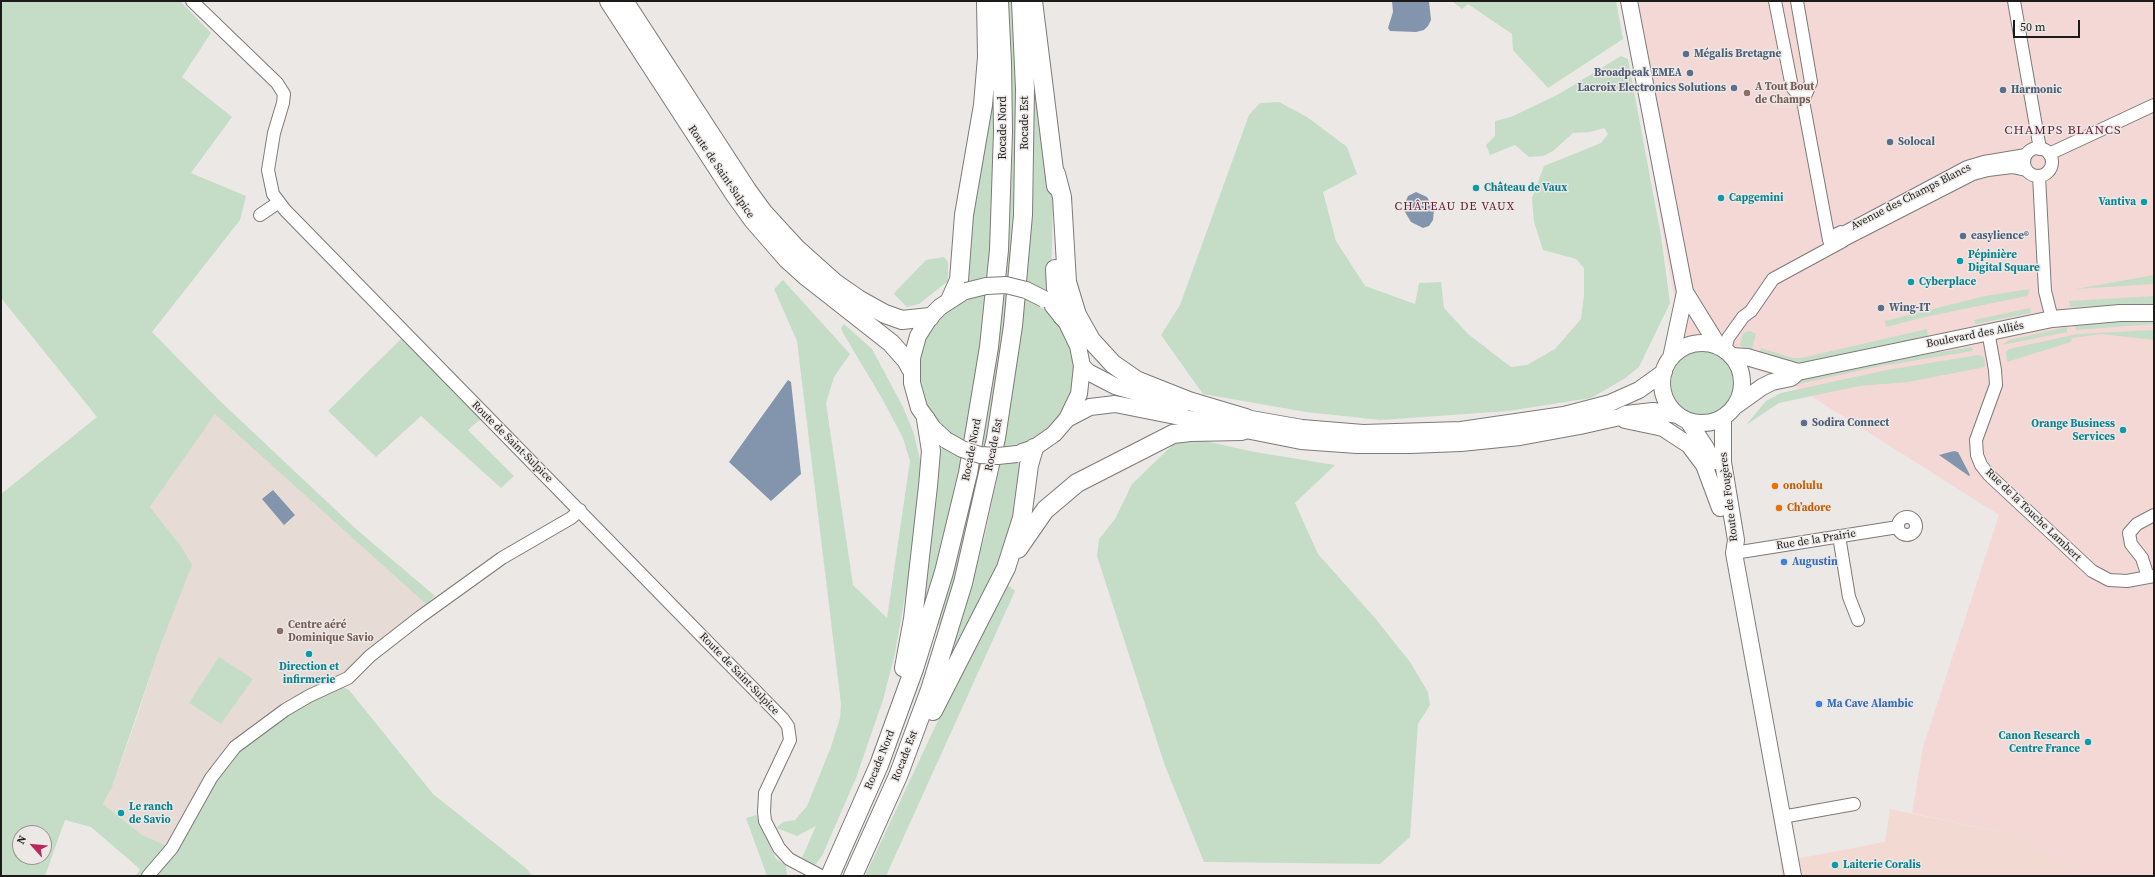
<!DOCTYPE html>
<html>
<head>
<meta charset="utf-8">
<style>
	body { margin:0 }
	#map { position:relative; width:2155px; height:877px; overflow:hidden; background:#ece8e6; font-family:"Source Serif 4",serif }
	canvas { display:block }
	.frame { position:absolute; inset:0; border:2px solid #1d1b1a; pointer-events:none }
	.north { position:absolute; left:12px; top:825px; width:40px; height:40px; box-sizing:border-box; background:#ece8e6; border:1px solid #999694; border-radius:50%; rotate:297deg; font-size:11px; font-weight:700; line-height:16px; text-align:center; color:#1d1b1a }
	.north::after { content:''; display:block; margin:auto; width:14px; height:18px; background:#b82a5d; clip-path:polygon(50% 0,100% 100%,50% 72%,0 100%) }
	.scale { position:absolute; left:2013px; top:20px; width:67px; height:18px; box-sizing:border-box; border:2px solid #1d1b1a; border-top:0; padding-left:5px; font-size:12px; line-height:14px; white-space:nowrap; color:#1d1b1a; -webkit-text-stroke:3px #ece8e6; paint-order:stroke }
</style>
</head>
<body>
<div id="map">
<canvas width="2155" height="877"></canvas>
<div class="frame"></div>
<div class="north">N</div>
<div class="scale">50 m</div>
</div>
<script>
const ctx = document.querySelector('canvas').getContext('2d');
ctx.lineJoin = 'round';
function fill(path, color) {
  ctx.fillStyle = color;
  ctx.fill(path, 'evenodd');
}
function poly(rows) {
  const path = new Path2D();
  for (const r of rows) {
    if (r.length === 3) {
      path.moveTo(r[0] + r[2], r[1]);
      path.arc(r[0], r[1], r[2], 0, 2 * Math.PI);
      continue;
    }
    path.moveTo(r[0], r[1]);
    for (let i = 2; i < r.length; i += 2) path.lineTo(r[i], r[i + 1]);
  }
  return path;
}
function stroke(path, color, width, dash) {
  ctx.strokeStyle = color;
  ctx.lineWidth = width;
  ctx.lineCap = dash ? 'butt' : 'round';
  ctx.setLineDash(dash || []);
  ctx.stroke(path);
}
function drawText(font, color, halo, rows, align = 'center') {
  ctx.font = font + ' "Source Serif 4",serif';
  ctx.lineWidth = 3;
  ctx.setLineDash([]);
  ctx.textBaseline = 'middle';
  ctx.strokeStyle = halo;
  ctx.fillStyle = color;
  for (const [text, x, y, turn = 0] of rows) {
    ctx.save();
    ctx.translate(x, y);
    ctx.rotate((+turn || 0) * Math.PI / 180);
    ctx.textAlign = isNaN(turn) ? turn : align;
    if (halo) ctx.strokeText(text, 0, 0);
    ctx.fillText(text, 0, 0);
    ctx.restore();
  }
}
const commercial = poly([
	[1623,1,2154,1,2154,876,2083,876,2010,834,1912,813,1923,747,1999,515,1784,379,1735,363,1708,344,1683,348]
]);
const industrial = poly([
	[1890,809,2010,834,2083,876,1782,876,1780,862,1885,842]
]);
const built = poly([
	[222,403,357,530,435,596,345,672,322,685,233,745,206,775,191,808,168,846,142,835,103,804,112,787,135,723,162,641,181,546,150,507]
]);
const green = poly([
	[1,1,180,1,211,33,182,77,232,117,191,173,246,196,240,220,152,332,222,403,357,530,435,596,426,604,215,414,150,507,181,546,192,565,162,641,112,787,103,804,142,835,175,849,215,780,237,749,294,709,341,686,349,690,433,794,527,869,532,876,136,876,140,869,91,827,65,820,45,876,1,876,1,494,97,417,1,298],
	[20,833,44,833,44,857,20,857],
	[1005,1,1015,1,1019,98,1012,277,1003,277],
	[1452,1,1616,1,1623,39,1548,88,1513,50,1512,34,1468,4,1462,9],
	[991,32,994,154,988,276,969,281,966,280],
	[1621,56,1628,59,1661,236,1670,303,1639,367,1624,379,1591,398,1508,411,1381,420,1306,412,1203,394,1161,335,1180,305,1249,115,1260,103,1279,102,1307,117,1347,147,1357,174,1323,192,1336,241,1365,286,1415,304,1419,283,1441,282,1444,308,1468,334,1511,367,1527,365,1555,349,1581,319,1584,295,1584,268,1576,259,1543,250,1534,222,1532,198,1544,166,1601,143,1608,134,1604,128,1590,132,1573,133,1553,151,1543,156,1529,157,1515,145,1490,155,1486,145,1495,136,1495,121,1511,117,1559,94],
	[1034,74,1053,197,1051,287,1046,290,1027,281,1034,176],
	[944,257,948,262,948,281,919,304,907,307,894,294,897,290,926,260],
	[2154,275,2154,284,2076,289],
	[783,280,850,354,834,377,826,403,853,585,887,618,910,461,903,438,883,400,843,333,841,328,844,324,872,349,903,407,914,434,921,464,909,574,895,653,883,700,856,778,822,856,814,866,801,860,816,826,797,836,776,828,783,822,795,820,807,806,831,747,840,718,841,704,797,341,774,289],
	[2030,289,2027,296,1925,317,1886,327,1885,321,1985,296],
	[1002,293,1010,294,988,448,979,447],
	[987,294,975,385,965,442,958,440,934,420,922,398,917,369,922,344,941,315,967,298],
	[2154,296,2154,305,2070,307,2069,301],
	[1025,299,1043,309,1045,307,1058,321,1075,356,1074,387,1060,419,1036,440,1003,448,1013,392],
	[2030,308,2031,313,1975,324,1974,320],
	[2154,320,2154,324,2076,330,2075,326,2116,321],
	[2067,327,2067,332,2002,345,2009,340],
	[1927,329,1928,336,1805,363,1791,364,1759,355,1761,348,1792,358,1801,358],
	[2154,330,2154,340,2101,334,2072,338,2071,342,2007,362,2006,352,2009,349,2077,334],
	[1750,331,1756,334,1751,353,1740,345,1743,333],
	[403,337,482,418,468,430,514,476,501,488,421,416,376,457,328,411],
	[1972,347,1973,351,1881,366,1775,389,1768,393,1766,389,1772,385,1890,360],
	[1703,383,32],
	[1978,355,1984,357,1985,367,1908,382,1859,386,1779,403,1746,425,1766,401,1781,393,1887,370],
	[1182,436,1255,452,1335,465,1295,503,1318,554,1375,618,1410,662,1428,692,1430,705,1418,724,1410,837,1380,864,1204,862,1165,766,1097,556,1099,539,1115,519,1132,484],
	[943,448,962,459,922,620,940,450],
	[1020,462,1013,531,954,660,949,658,984,539,1000,465],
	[976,463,985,464,944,627,935,624],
	[1008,585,1015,591,886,876,865,876,942,712],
	[219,657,253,679,221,724,189,703],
	[756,815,776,859,786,865,787,876,767,876,746,818]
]);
const water = poly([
	[1392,1,1429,1,1431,20,1428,26,1424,30,1416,32,1390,31,1388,28,1393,12],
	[1416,192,1427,197,1434,209,1433,220,1429,226,1423,228,1411,222,1405,212,1405,203,1408,196],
	[788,380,791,382,801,474,771,501,729,462],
	[1954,451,1958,452,1970,475,1969,476,1939,455],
	[273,490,295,515,284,525,262,499]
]);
const minor = poly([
	[192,1,277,83,284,94,283,103,274,133,268,170,273,194,285,210,783,719,788,726,790,740,765,793,764,812,765,821,779,848,789,859,821,876],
	[1775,1,1792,87,1803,101],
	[1797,1,1811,82,1803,101,1829,240],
	[2014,1,2040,149],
	[2038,162,14],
	[2049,154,2154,105],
	[2039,176,2045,291,2052,319],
	[260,215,279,202],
	[1843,233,1967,167,1984,162,2026,155],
	[1844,240,1973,174,1988,170,2012,167,2026,170],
	[1988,331,1995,370,1996,385,1976,440,1977,455,1981,465,1989,475,2092,571,2109,580,2127,581,2154,576],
	[1725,350,1728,338,1743,317,1751,311,1773,279,1843,241,1845,238,1845,234,1841,232,1831,237,1829,240,1831,245],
	[1907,526,9],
	[1839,536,1849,597,1858,620],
	[1734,553,1898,527],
	[2148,577,2142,558,2131,544,2129,533,2137,524,2154,515],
	[1782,817,1854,804],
	[148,876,172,848,211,778,235,747,285,710,309,696,348,678,370,656,420,617,502,558,571,518,580,510]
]);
const major = poly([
	[1629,1,1685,292,1719,347],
	[1702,383,40],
	[1731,356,1747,357,1798,372],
	[1671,358,1685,292],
	[1082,366,1088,372,1115,386,1182,405],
	[1734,407,1762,387,1772,382,1791,378,1798,372,2052,319,2120,313,2154,313],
	[1234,416,1302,428,1363,433,1461,430,1564,415,1610,403,1639,390,1664,372],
	[1723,417,1723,462,1736,540,1734,553,1793,876],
	[1067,419,1090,407,1115,404,1301,441,1357,445,1410,445,1461,443,1520,437,1580,426,1620,417,1626,414,1653,411,1678,415],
	[1625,420,1663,428,1689,445,1704,465,1720,508],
	[1688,421,1706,448,1712,462],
	[946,440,933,428,919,408,912,383,912,358,918,336,930,317,940,307,963,292],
	[1022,452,1034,448,1054,434,1067,419,1079,394,1082,366,1078,346,1067,323,1053,306]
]);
const highway = poly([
	[609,1,735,195,753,220,787,259,807,277,891,343,906,360,911,369],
	[624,1,747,190,763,212,797,249,835,283,858,299,885,314,902,320,930,317],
	[1033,1,1056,186],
	[1056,174,1062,197,1067,282,1077,315,1091,340,1113,364,1136,380,1189,401,1246,418],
	[1055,269,1056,289,1062,316],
	[951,298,959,280,964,215,983,105,987,57,986,1],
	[1018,549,1045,510,1077,483,1173,434,1190,432,1242,431],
	[904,668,913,619,928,486,931,451,926,419],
	[933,711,1006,568,1022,518,1029,465,1034,448],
	[830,876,879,765,914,669,944,572,968,473,989,347,999,250,1003,132,1002,63,999,1],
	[853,876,898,776,930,690,963,583,996,438,1013,326,1023,215,1025,89,1021,1]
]);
const majorBridge = poly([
	[966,291,986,286,1006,285,1026,290,1044,299],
	[946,440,962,449,980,455,998,456,1017,454]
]);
const markers = [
	[1686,54,4,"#5c6f8a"],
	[1690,73,4,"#5c6f8a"],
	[1734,88,4,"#5c6f8a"],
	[2003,90,4,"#5c6f8a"],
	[1747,93,4,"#8d6e63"],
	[1890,142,4,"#5c6f8a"],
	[1476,188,4,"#0f9aa8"],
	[1721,198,4,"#0f9aa8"],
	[2144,202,4,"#0f9aa8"],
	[1963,236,4,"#5c6f8a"],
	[1960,261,4,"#0f9aa8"],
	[1911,282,4,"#0f9aa8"],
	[1881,308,4,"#5c6f8a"],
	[1804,423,4,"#5c6f8a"],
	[2123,430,4,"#0f9aa8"],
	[1775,486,4,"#e8710a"],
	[1779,508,4,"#e8710a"],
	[1784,562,4,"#3f7fe0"],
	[280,631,4,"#8d6e63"],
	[309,654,4,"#0f9aa8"],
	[1819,704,4,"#3f7fe0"],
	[2088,742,4,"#0f9aa8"],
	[121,813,4,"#0f9aa8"],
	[1835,865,4,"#0f9aa8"]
];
const serviceNames = [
	["Mégalis Bretagne",1694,54],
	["Broadpeak EMEA",1682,73,"right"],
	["Lacroix Electronics Solutions",1726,88,"right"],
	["Harmonic",2011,90],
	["Solocal",1898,142],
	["easylience®",1971,236],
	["Wing-IT",1889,308],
	["Sodira Connect",1812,423]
];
const educationNames = [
	["A Tout Bout",1755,87],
	["de Champs",1755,100],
	["Centre aéré",288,625],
	["Dominique Savio",288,638]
];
const streetNames = [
	["Rocade Est",1025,123,-90],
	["Rocade Nord",1003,128,-90],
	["Route de Saint-Sulpice",721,172,56],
	["Avenue des Champs Blancs",1911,197,-27],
	["Boulevard des Alliés",1975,335,-11],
	["Route de Saint-Sulpice",512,442,45],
	["Rocade Est",994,445,-79],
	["Rocade Nord",972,450,-79],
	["Route de Fougères",1729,497,-97],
	["Rue de la Touche Lambert",2033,515,44],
	["Rue de la Prairie",1816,540,-9],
	["Route de Saint-Sulpice",739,674,46],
	["Rocade Est",905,756,-69],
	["Rocade Nord",880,760,-68]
];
const cultureNames = [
	["Château de Vaux",1484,188],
	["Capgemini",1729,198],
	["Vantiva",2136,202,"right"],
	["Pépinière",1968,255],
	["Digital Square",1968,268],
	["Cyberplace",1919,282],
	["Orange Business",2115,424,"right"],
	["Services",2115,437,"right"],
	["Direction et",309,667,"center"],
	["infirmerie",309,680,"center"],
	["Canon Research",2080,736,"right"],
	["Centre France",2080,749,"right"],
	["Le ranch",129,807],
	["de Savio",129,820],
	["Laiterie Coralis",1843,865]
];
const foodNames = [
	["onolulu",1783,486],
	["Ch’adore",1787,508]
];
const shopNames = [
	["Augustin",1792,562],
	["Ma Cave Alambic",1827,704]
];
const neighbourhoodNames = [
	["CHÂTEAU DE VAUX",1455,207]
];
const quarterNames = [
	["CHAMPS BLANCS",2063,131]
];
fill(commercial, '#f3d8d6');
fill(industrial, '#f2d9d2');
fill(built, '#e7dbd5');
fill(green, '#c5ddc6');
fill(water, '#8295ad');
stroke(minor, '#7d7a78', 14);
stroke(major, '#7d7a78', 18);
stroke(highway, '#7d7a78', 20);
stroke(minor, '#fff', 12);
stroke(major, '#fff', 16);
stroke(highway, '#fff', 18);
stroke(majorBridge, '#7d7a78', 18, []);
stroke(majorBridge, '#fff', 16);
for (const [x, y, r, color] of markers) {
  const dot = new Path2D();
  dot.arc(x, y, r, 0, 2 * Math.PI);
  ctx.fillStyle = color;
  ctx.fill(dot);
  stroke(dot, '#ece8e6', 1.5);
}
drawText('bold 11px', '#4e5e75', '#ece8e6', serviceNames, 'left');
drawText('bold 11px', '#785e54', '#ece8e6', educationNames, 'left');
drawText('11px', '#1d1b1a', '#ece8e6', streetNames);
drawText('bold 11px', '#0d838f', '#ece8e6', cultureNames, 'left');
drawText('bold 11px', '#c56008', '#ece8e6', foodNames, 'left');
drawText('bold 11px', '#366cbe', '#ece8e6', shopNames, 'left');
ctx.letterSpacing = '1px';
drawText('12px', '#631f34', '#ece8e6', neighbourhoodNames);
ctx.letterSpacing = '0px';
ctx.letterSpacing = '1px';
drawText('13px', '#631f34', '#ece8e6', quarterNames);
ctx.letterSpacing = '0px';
</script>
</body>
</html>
